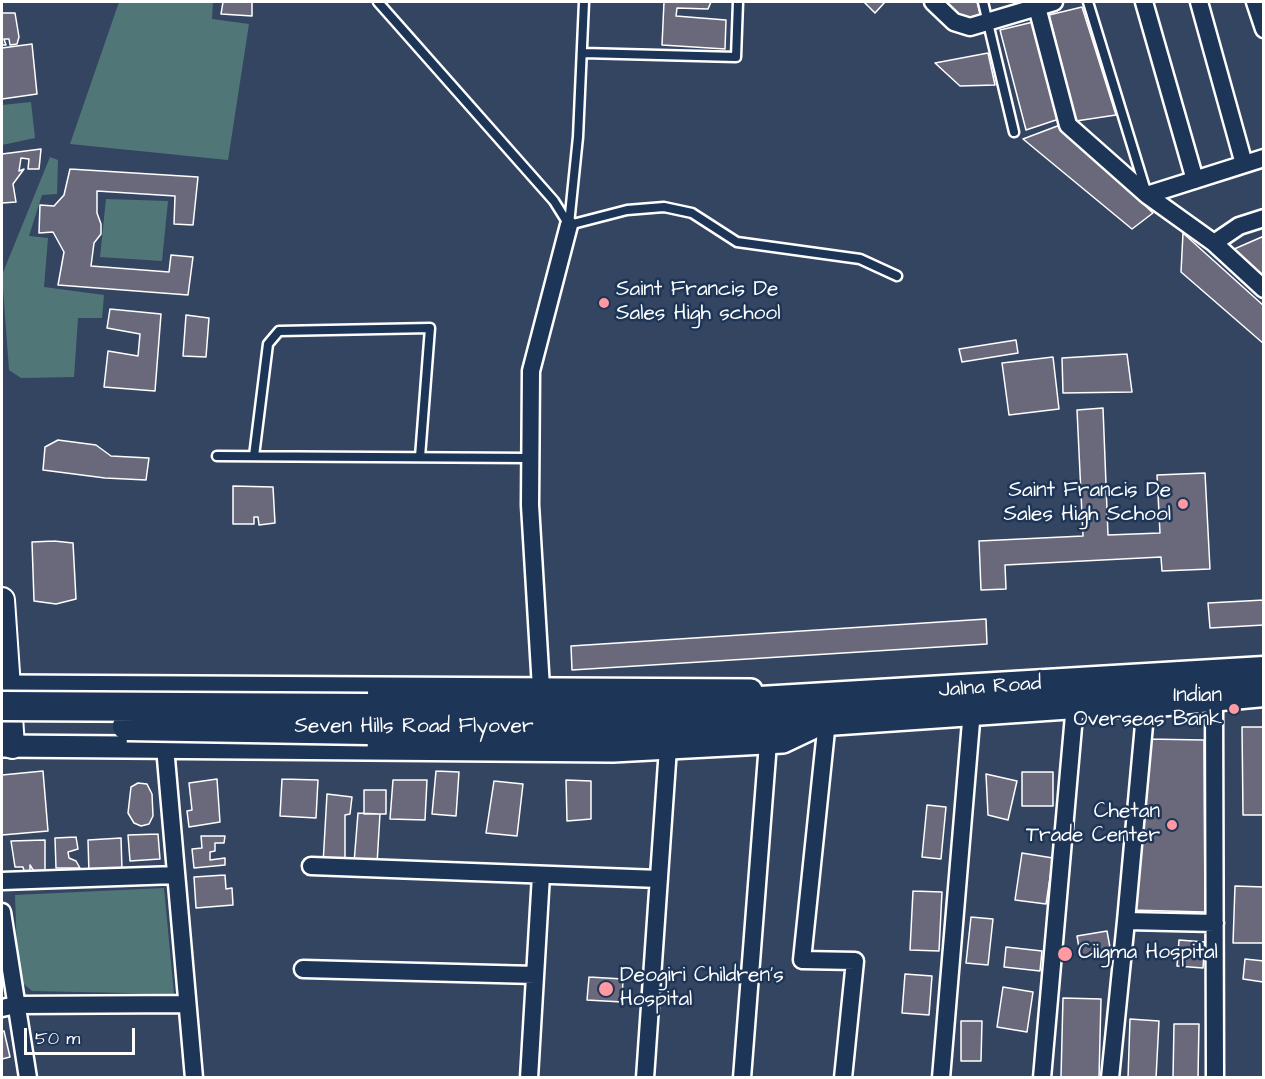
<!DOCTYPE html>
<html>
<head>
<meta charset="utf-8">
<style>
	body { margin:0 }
	#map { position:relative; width:1265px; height:1079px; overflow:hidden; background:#344562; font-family:"Architects Daughter",sans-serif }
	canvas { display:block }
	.frame { position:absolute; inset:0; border:3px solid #fff; pointer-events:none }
	.scale { position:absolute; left:24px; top:1028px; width:111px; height:27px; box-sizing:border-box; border:3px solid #fff; border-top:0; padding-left:8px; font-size:18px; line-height:21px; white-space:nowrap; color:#fff; -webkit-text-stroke:4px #1d3557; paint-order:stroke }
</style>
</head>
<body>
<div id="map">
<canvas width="1265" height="1079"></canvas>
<div class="frame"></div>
<div class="scale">50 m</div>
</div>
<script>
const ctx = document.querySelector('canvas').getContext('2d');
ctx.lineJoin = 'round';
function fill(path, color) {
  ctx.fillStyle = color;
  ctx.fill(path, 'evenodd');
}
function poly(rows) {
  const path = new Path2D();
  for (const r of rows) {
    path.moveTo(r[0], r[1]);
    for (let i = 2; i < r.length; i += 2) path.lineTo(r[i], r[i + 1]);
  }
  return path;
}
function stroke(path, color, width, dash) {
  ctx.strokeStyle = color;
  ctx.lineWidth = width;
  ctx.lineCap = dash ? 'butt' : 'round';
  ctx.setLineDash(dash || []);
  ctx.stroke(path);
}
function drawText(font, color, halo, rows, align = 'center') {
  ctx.font = font + ' "Architects Daughter",sans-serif';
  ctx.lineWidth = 5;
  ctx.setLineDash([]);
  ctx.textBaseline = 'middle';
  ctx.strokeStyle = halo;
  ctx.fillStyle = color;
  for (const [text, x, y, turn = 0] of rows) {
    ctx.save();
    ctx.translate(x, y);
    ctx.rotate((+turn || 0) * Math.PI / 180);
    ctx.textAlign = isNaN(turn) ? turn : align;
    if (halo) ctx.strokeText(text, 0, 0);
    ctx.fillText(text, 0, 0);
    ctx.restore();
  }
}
const green = poly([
	[119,2,213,2,212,19,249,24,228,160,70,144],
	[31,102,35,138,2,145,2,105],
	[50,157,58,160,57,194,42,195,29,236,48,238,44,287,104,295,102,318,78,318,74,377,21,378,9,370,2,275],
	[106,199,168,201,162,261,100,257],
	[164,888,174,994,32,991,18,979,15,895]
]);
const building = poly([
	[223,2,252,2,252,16,221,14,223,2],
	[664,2,711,2,708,9,677,8,676,16,726,20,725,49,662,45,664,2],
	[864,2,885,2,875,13,864,2],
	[945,2,977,2,981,16,961,19,945,2],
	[1082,7,1116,115,1076,121,1049,15,1082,7],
	[2,13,15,13,19,37,17,44,10,45,9,39,4,39,6,45,2,45,2,13],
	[1033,22,1059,119,1026,130,1000,30,1033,22],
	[32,44,37,94,2,99,2,48,32,44],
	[988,53,995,85,960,86,935,63,988,53],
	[1060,125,1153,213,1132,229,1023,139,1060,125],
	[41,149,39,169,28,169,29,159,21,158,19,171,24,169,13,184,16,202,2,203,2,154,41,149],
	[70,169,198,177,193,225,174,224,175,196,97,191,97,213,101,224,101,234,94,243,91,266,169,272,171,255,193,257,188,295,58,285,64,252,53,232,39,233,40,205,54,206,64,195,70,169],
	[1183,233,1264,306,1264,344,1181,272,1183,233],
	[1264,236,1264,278,1232,250,1264,236],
	[110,309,161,314,155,391,104,387,108,351,138,356,140,334,107,328,110,309],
	[186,315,209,318,206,357,183,356,186,315],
	[1016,340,1018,353,962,362,959,349,1016,340],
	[1127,354,1132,392,1063,393,1062,358,1127,354],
	[1053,357,1059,409,1009,415,1002,363,1053,357],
	[1103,408,1108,535,1160,533,1157,475,1205,473,1210,569,1162,571,1161,557,1005,565,1006,589,981,590,979,541,1083,536,1077,410,1103,408],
	[58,440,96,445,111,456,149,458,146,480,105,478,43,470,45,447,58,440],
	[233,486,273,487,275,523,259,525,258,517,254,517,254,524,233,524,233,486],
	[54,541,73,543,76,599,56,604,34,601,32,542,54,541],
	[1264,600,1264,625,1210,628,1208,603,1264,600],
	[986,619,987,644,572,670,571,646,986,619],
	[1242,727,1264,727,1264,815,1243,815,1242,727],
	[1147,739,1204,740,1205,912,1131,910,1147,739],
	[43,771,48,831,2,835,2,775,43,771],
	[436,771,459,772,456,816,432,814,436,771],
	[1022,772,1053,772,1053,806,1022,806,1022,772],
	[986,774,1017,781,1008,820,988,815,986,774],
	[217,779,220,822,189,827,187,811,192,810,189,783,217,779],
	[282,779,318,780,316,818,280,816,282,779],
	[393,780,427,780,425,820,390,819,393,780],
	[566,780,591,781,591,819,567,821,566,780],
	[494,781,523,784,517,836,486,833,494,781],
	[138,783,147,784,152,794,153,816,149,824,141,826,134,823,128,813,131,787,138,783],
	[364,790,386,790,386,814,364,814,364,790],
	[327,794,352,797,350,814,345,815,345,862,323,864,327,794],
	[927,805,946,807,941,859,922,857,927,805],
	[358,813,380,814,377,864,354,863,358,813],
	[158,834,160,859,130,861,128,835,158,834],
	[201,836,225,836,224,843,215,843,215,851,210,852,210,860,225,858,225,865,194,868,192,849,202,848,201,836],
	[76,837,78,849,68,852,69,858,76,861,80,868,56,868,55,838,76,837],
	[121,838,122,870,89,874,88,840,121,838],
	[45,840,45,873,35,873,30,865,30,875,25,875,23,867,15,867,11,841,45,840],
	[1022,853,1053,858,1046,904,1015,900,1022,853],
	[225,875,226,889,232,888,233,905,196,908,194,877,225,875],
	[1235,886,1264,887,1264,943,1233,943,1235,886],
	[913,891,942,892,939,951,910,950,913,891],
	[971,917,993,919,988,965,966,963,971,917],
	[1107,931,1111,953,1081,959,1077,936,1107,931],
	[1179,940,1205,942,1203,968,1177,966,1179,940],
	[1006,947,1042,951,1040,971,1004,967,1006,947],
	[1245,959,1264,961,1263,982,1243,979,1245,959],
	[905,974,932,976,929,1015,902,1013,905,974],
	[589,977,623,979,622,1002,587,1000,589,977],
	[1003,987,1033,992,1027,1032,997,1027,1003,987],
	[1063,998,1101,999,1099,1078,1061,1077,1063,998],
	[1130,1019,1159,1021,1156,1078,1128,1078,1130,1019],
	[961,1021,982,1021,981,1061,961,1061,961,1021],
	[1174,1024,1199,1024,1198,1078,1173,1078,1174,1024],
	[2,1031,4,1031,10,1057,2,1059,2,1031]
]);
const service = poly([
	[378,2,554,201,569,225],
	[983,2,1014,132],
	[1088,2,1145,188],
	[583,53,736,57,738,2],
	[569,224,578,137,584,2],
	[569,225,627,210,664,207,692,213,737,242,860,259,897,276],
	[217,456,530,458],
	[254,456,268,344,279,331,430,328,420,457]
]);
const minor = poly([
	[933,2,954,22,970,27,1054,2],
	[1144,2,1195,180],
	[1199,2,1244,164],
	[1255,2,1264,29],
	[1037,7,1068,125,1147,195,1214,243],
	[1147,195,1264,158],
	[1264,218,1239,226,1214,243,1264,289],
	[541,688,530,505,531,371,569,225],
	[1214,695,1215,1078],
	[827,721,802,960,855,961,843,1078],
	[165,747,194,1078],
	[311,866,659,879],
	[2,881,176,875],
	[2,912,28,1078],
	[1126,921,1146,703],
	[303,969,535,975],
	[2,1008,16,1005,187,1004],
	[529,1078,541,875],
	[645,1078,668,748],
	[742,1078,768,743],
	[941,1078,972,710],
	[1042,1078,1075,704],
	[1110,1078,1126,921,1215,923]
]);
const tertiary = poly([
	[2,686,751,690],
	[2,746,613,751,783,742,821,724]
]);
const secondary = poly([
	[2,600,12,746]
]);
const trunk = poly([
	[368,708,693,705,1264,671],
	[368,730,606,728,827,721,1075,704,1146,703,1264,692]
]);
const trunkBridge = poly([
	[2,706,368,708],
	[127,726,368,730]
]);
const markers = [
	[604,303,6,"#ff9aa2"],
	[1183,504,6,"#ff9aa2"],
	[1234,709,6,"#ff9aa2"],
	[1172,825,6,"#ff9aa2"],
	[1065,954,8,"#ff9aa2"],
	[606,989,8,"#ff9aa2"]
];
const poiNames = [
	["Saint Francis De",616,291],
	["Sales High school",616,315],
	["Saint Francis De",1171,492,"right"],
	["Sales High School",1171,516,"right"],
	["Indian",1222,697,"right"],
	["Overseas Bank",1222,721,"right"],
	["Chetan",1160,813,"right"],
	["Trade Center",1160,837,"right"],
	["Ciigma Hospital",1078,954],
	["Deogiri Children's",620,977],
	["Hospital",620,1001]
];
const streetNames = [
	["Jalna Road",990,688,-4],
	["Seven Hills Road Flyover",414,728]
];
fill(green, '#517678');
fill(building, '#6a697c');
stroke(building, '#fff', 1.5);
stroke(service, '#fff', 13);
stroke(minor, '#fff', 21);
stroke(tertiary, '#fff', 26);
stroke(secondary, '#fff', 28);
stroke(trunk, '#fff', 33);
stroke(service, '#1d3557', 8);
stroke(minor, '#1d3557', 16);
stroke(tertiary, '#1d3557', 21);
stroke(secondary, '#1d3557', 24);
stroke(trunk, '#1d3557', 28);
stroke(trunkBridge, '#fff', 33, []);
stroke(trunkBridge, '#1d3557', 28);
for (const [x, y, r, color] of markers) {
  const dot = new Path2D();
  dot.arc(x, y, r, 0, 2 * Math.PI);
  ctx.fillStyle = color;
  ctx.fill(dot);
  stroke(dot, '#1d3557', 2);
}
drawText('21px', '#fff', '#1d3557', poiNames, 'left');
drawText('21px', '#fff', '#1d3557', streetNames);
</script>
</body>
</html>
